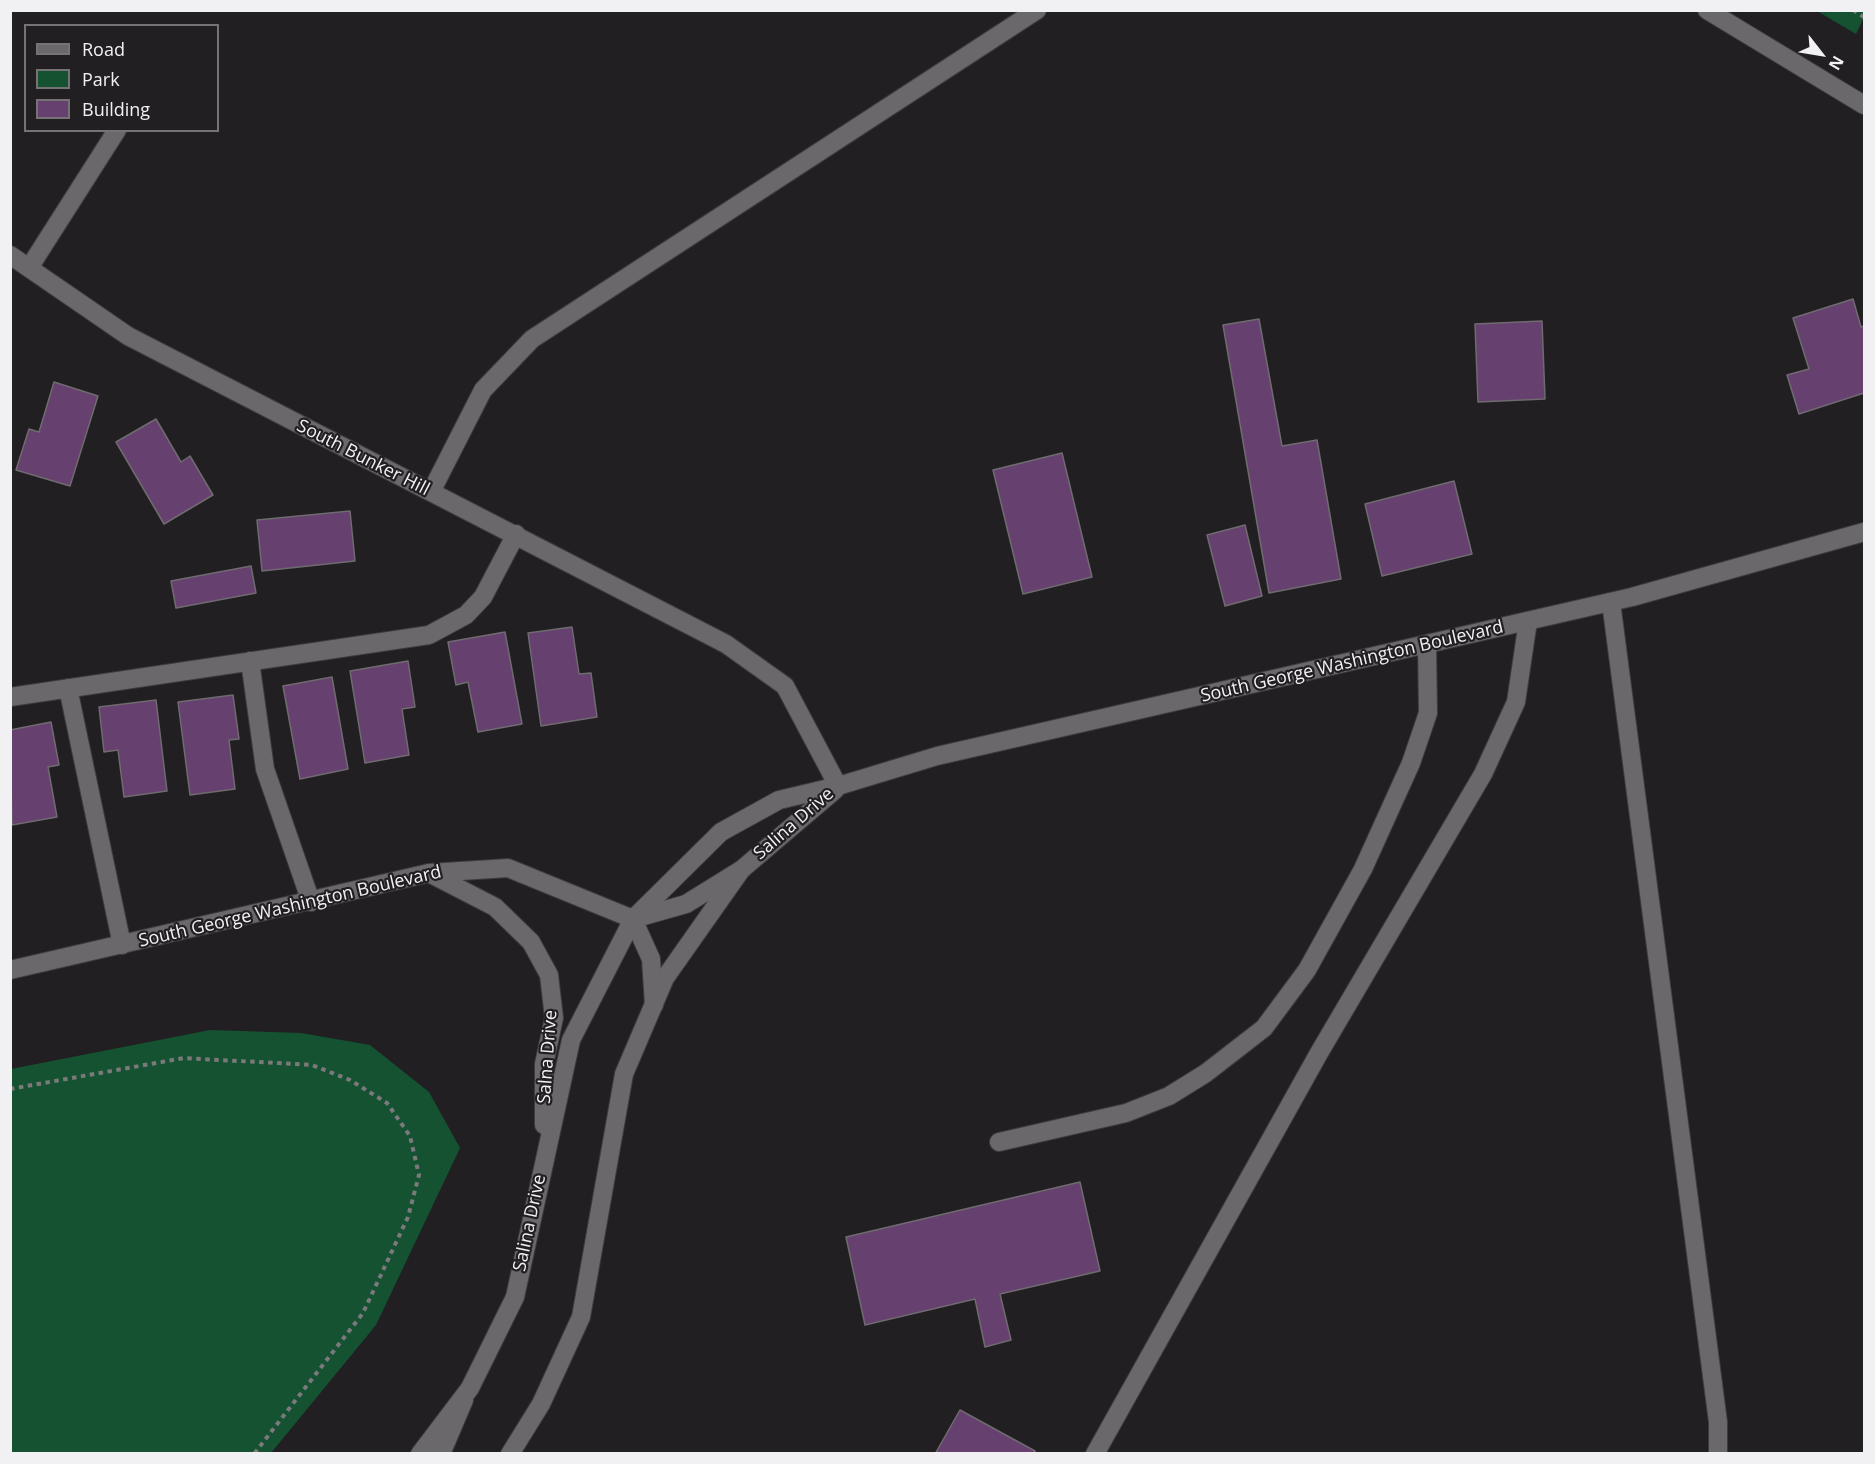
<!DOCTYPE html>
<html>
<head>
<meta charset="utf-8">
<style>
	body { margin:0 }
	#map { position:relative; width:1875px; height:1464px; overflow:hidden; background:#221f22; font-family:"Open Sans",sans-serif }
	canvas { display:block }
	.frame { position:absolute; inset:0; border:12px solid #f1f0f2; pointer-events:none }
	.legend { position:absolute; left:24px; top:24px; width:195px; height:108px; box-sizing:border-box; background:#221f22; border:2px solid #757375; margin:0; padding:8px 10px; list-style:none; font-size:18px; color:#f1f0f2 }
	.legend li { display:flex; align-items:center; gap:12px; height:30px }
	.legend b { width:30px; border:2px solid #757375 }
	.north { position:absolute; left:1791px; top:24px; width:60px; height:60px; -webkit-text-stroke:4px #221f22; paint-order:stroke; rotate:121deg; font-size:16px; font-weight:700; line-height:24px; text-align:center; color:#f1f0f2 }
	.north::after { content:''; display:block; margin:auto; width:21px; height:27px; background:#f1f0f2; clip-path:polygon(50% 0,100% 100%,50% 72%,0 100%) }
</style>
</head>
<body>
<div id="map">
<canvas width="1875" height="1464"></canvas>
<div class="frame"></div>
<ul class="legend">
<li><b style="height:8px;background:#6b686c"></b>Road</li>
<li><b style="height:16px;background:#155232"></b>Park</li>
<li><b style="height:16px;background:#66406e"></b>Building</li>
</ul>
<div class="north">N</div>
</div>
<script>
const ctx = document.querySelector('canvas').getContext('2d');
ctx.lineJoin = 'round';
function fill(path, color) {
  ctx.fillStyle = color;
  ctx.fill(path, 'evenodd');
}
function poly(rows) {
  const path = new Path2D();
  for (const r of rows) {
    path.moveTo(r[0], r[1]);
    for (let i = 2; i < r.length; i += 2) path.lineTo(r[i], r[i + 1]);
  }
  return path;
}
function stroke(path, color, width, dash) {
  ctx.strokeStyle = color;
  ctx.lineWidth = width;
  ctx.lineCap = dash ? 'butt' : 'round';
  ctx.setLineDash(dash || []);
  ctx.stroke(path);
}
function drawText(font, color, halo, rows, align = 'center') {
  ctx.font = font + ' "Open Sans",sans-serif';
  ctx.lineWidth = 4.5;
  ctx.setLineDash([]);
  ctx.textBaseline = 'middle';
  ctx.strokeStyle = halo;
  ctx.fillStyle = color;
  for (const [text, x, y, turn = 0] of rows) {
    ctx.save();
    ctx.translate(x, y);
    ctx.rotate((+turn || 0) * Math.PI / 180);
    ctx.textAlign = isNaN(turn) ? turn : align;
    if (halo) ctx.strokeText(text, 0, 0);
    ctx.fillText(text, 0, 0);
    ctx.restore();
  }
}
const green = poly([
	[1817,11,1864,11,1864,17,1856,34],
	[210,1030,301,1033,370,1045,429,1092,460,1148,376,1325,271,1453,11,1453,11,1069]
]);
const building = poly([
	[1853,299,1861,327,1864,326,1864,393,1799,414,1787,375,1809,369,1793,318,1853,299],
	[1259,319,1282,446,1317,440,1341,579,1269,593,1223,325,1259,319],
	[1542,321,1545,399,1478,402,1475,324,1542,321],
	[54,382,98,396,70,486,16,470,29,429,39,432,54,382],
	[156,419,181,462,190,456,213,495,164,524,116,442,156,419],
	[1062,453,1092,577,1023,594,993,470,1062,453],
	[1454,481,1472,554,1382,576,1365,504,1454,481],
	[350,511,355,561,262,571,257,520,350,511],
	[1245,525,1262,596,1225,606,1207,535,1245,525],
	[251,566,256,593,176,608,171,581,251,566],
	[572,627,579,674,591,673,597,717,541,726,528,633,572,627],
	[505,632,522,724,478,732,468,682,456,685,448,642,505,632],
	[408,661,415,707,402,709,409,755,365,763,350,671,408,661],
	[332,677,348,769,300,779,283,686,332,677],
	[233,695,239,739,229,740,235,789,190,795,178,702,233,695],
	[156,700,167,791,124,797,118,750,104,752,99,707,156,700],
	[51,722,59,765,48,767,57,817,12,825,10,730,51,722],
	[1080,1182,1100,1271,1000,1294,1011,1340,985,1347,975,1299,865,1325,846,1237,1080,1182],
	[960,1410,1035,1451,1034,1454,935,1454,960,1410]
]);
const path = poly([
	[1853,10,1864,17],
	[10,1089,184,1058,312,1065,350,1080,387,1103,410,1136,419,1175,408,1217,363,1313,254,1454]
]);
const service = poly([
	[1611,602,1718,1422,1718,1454],
	[250,661,265,769,311,902],
	[68,688,122,945],
	[10,697,429,635,466,615,483,597,516,534],
	[999,1142,1126,1113,1169,1096,1206,1073,1264,1028,1307,970,1363,869,1411,763,1428,713,1427,644],
	[441,1454,464,1400],
	[1095,1454,1319,1053,1483,774,1516,702,1528,621]
]);
const minor = poly([
	[10,255,128,336,726,644,785,686,838,786],
	[29,268,117,130],
	[431,492,483,390,532,339,1037,10],
	[429,873,495,907,531,942,549,975,554,1018,544,1064,544,1125],
	[420,1454,470,1388,515,1297,571,1040,633,919,721,832,779,800,838,786],
	[510,1454,541,1404,581,1317,624,1074,665,978,741,870,835,790]
]);
const tertiary = poly([
	[838,786,937,756,1632,597,1864,532],
	[633,919,651,959,654,1005],
	[10,970,429,873,508,868,633,919,686,904,741,870]
]);
const secondary = poly([
	[1707,10,1864,105]
]);
const streetNames = [
	["South Bunker Hill",363,458,27],
	["South George Washington Boulevard",1352,662,-13],
	["Salina Drive",794,824,-41],
	["South George Washington Boulevard",290,907,-13],
	["Salna Drive",548,1057,-86],
	["Salina Drive",530,1223,-78]
];
fill(green, '#155232');
fill(building, '#66406e');
stroke(building, '#6f6b70', 1.5);
stroke(service, '#3e3c3f', 20);
stroke(minor, '#3e3c3f', 20);
stroke(tertiary, '#3e3c3f', 20);
stroke(secondary, '#3e3c3f', 20);
stroke(path, '#7b797b', 4, [4.5, 4.5]);
stroke(service, '#6b686c', 18);
stroke(minor, '#6b686c', 18);
stroke(tertiary, '#6b686c', 18);
stroke(secondary, '#6b686c', 18);
drawText('18px', '#f1f0f2', '#221f22', streetNames);
</script>
</body>
</html>
